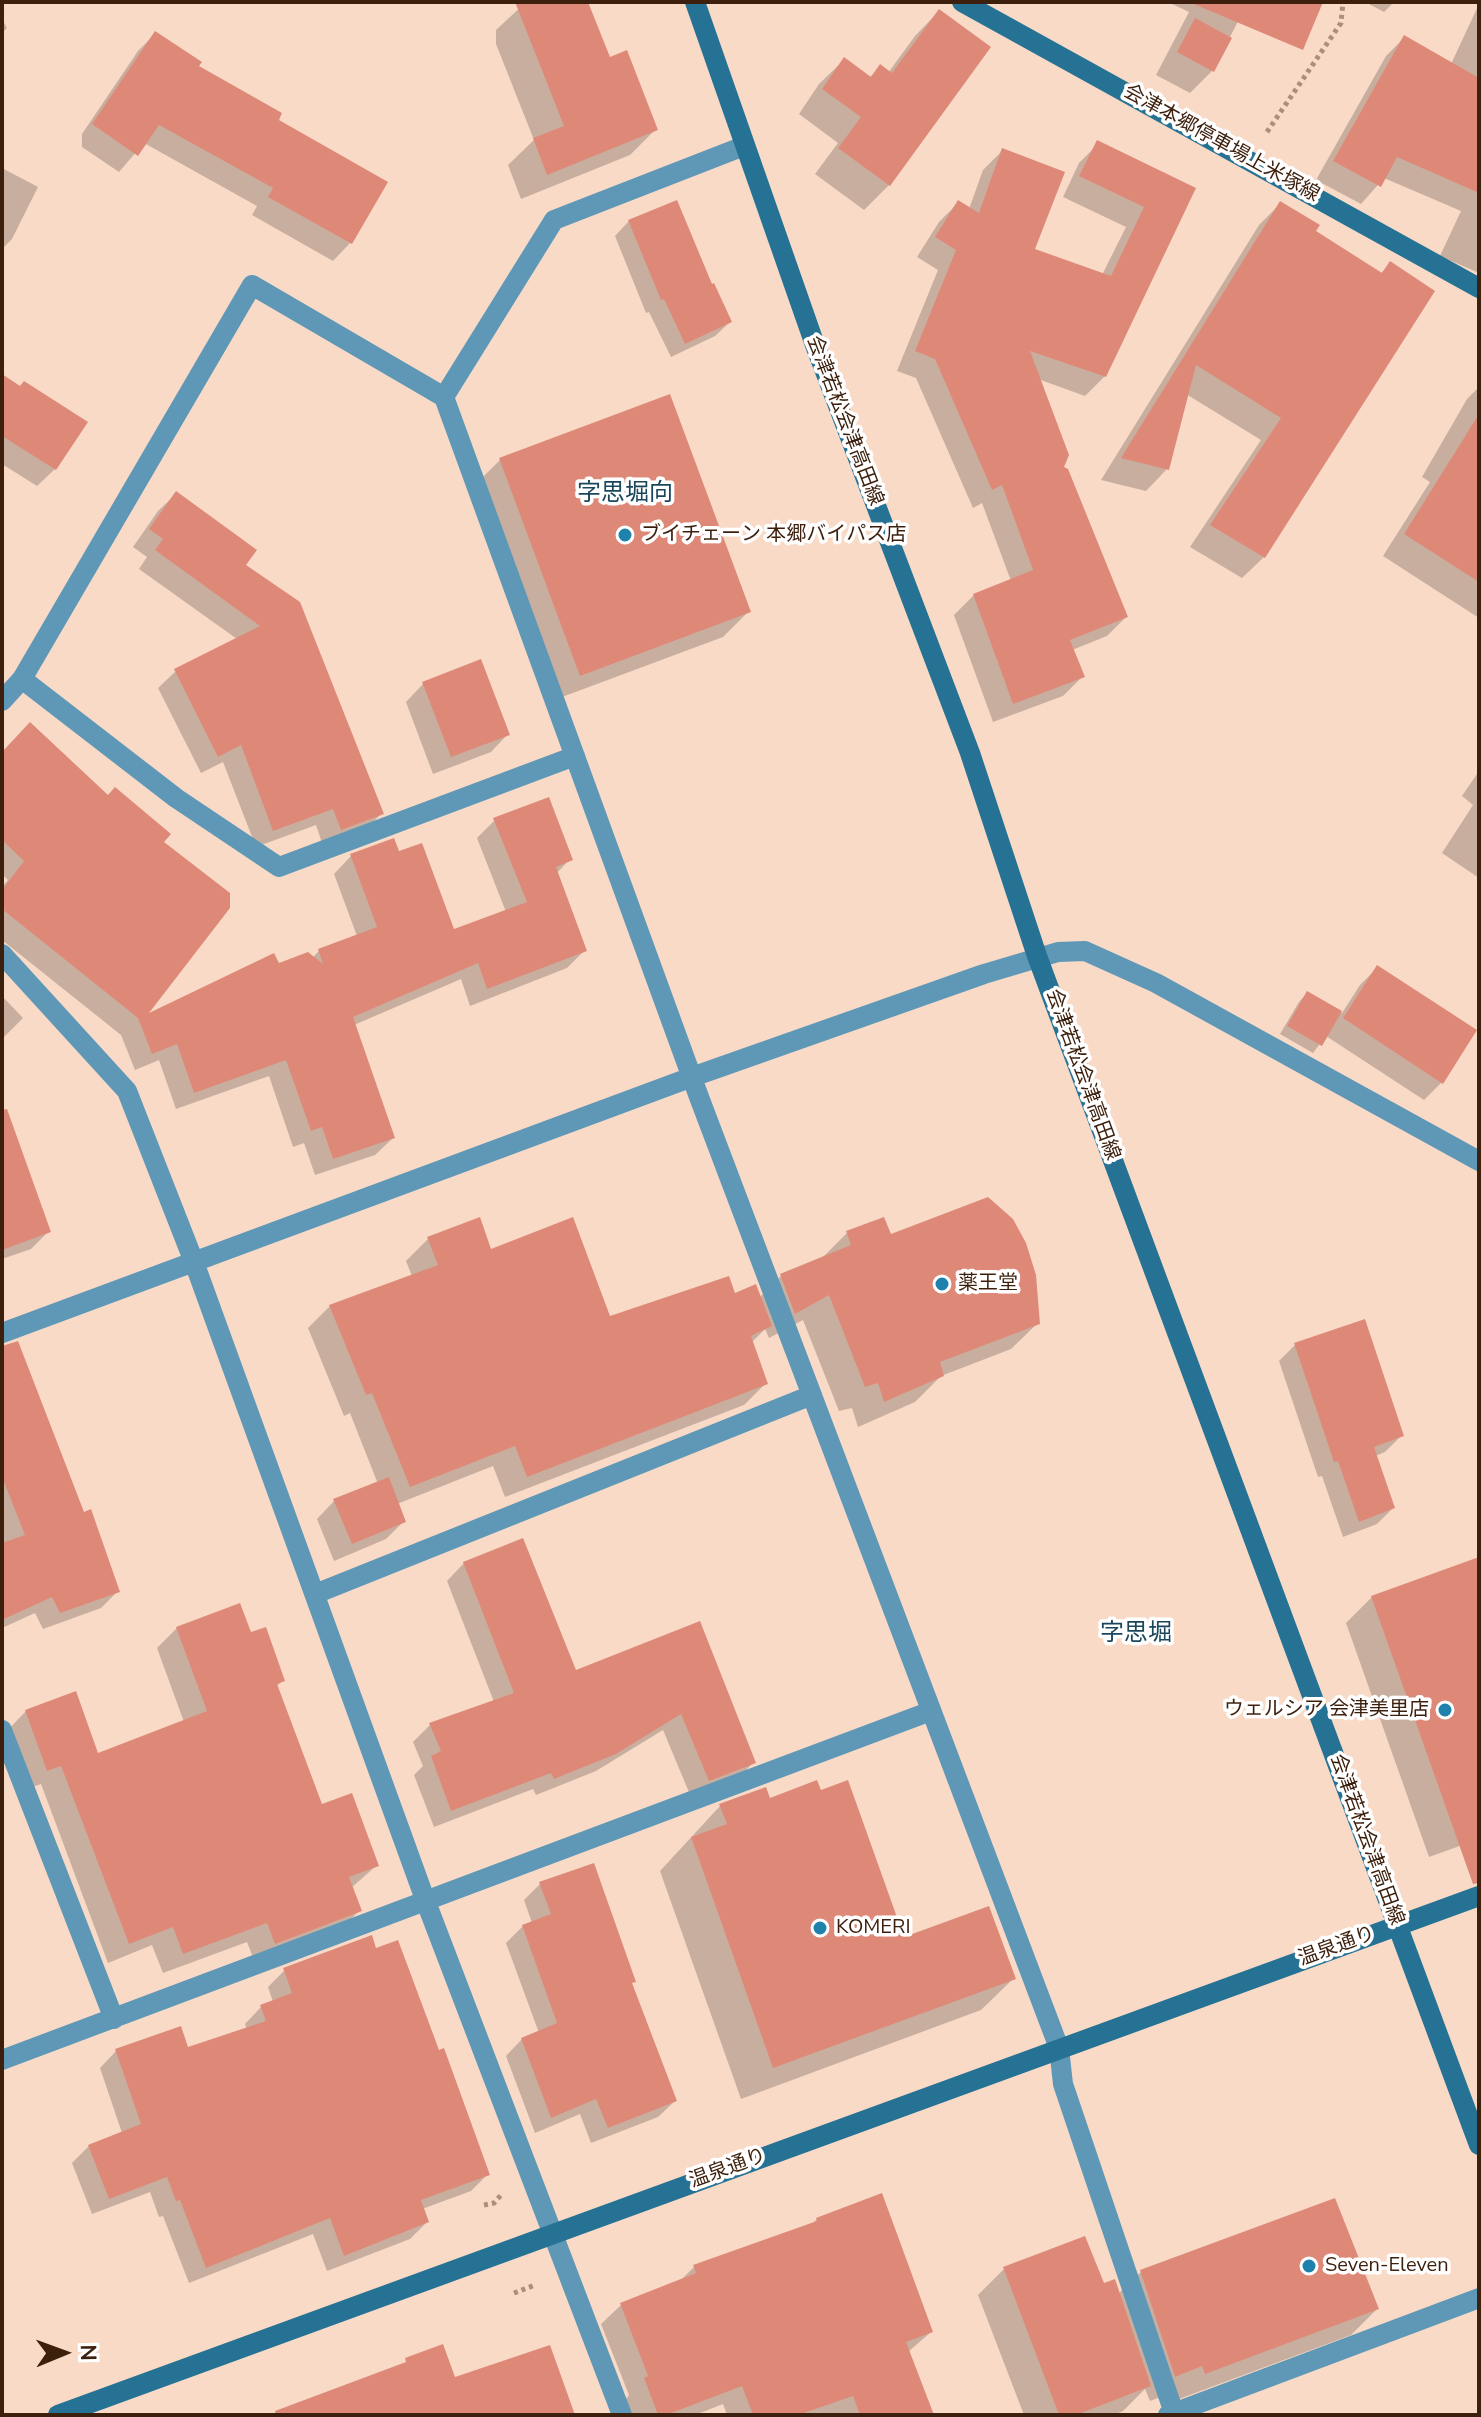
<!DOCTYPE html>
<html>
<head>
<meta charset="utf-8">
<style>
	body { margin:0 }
	#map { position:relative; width:1481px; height:2417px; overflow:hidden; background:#f9dac7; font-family:"Nunito Sans",sans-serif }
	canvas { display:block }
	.frame { position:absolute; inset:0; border:4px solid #3c1f0c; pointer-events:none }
	.north { position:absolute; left:24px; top:2313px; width:80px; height:80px; -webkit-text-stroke:6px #fff; paint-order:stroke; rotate:89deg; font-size:22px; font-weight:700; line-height:32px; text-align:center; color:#3c1f0c }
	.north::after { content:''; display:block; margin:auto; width:28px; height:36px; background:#3c1f0c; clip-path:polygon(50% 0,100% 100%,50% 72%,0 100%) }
</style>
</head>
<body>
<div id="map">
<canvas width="1481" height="2417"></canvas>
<div class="frame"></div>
<div class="north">N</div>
</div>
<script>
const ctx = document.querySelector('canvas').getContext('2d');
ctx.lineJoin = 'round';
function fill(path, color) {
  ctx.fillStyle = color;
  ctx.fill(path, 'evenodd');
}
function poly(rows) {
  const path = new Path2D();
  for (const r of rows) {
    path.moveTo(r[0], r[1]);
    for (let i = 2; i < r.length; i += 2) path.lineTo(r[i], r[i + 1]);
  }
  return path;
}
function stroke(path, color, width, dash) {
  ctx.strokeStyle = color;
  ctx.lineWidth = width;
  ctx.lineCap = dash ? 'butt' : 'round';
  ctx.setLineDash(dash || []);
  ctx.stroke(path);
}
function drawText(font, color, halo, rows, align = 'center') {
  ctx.font = font + ' "Nunito Sans","Noto Sans JP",sans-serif';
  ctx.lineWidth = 7;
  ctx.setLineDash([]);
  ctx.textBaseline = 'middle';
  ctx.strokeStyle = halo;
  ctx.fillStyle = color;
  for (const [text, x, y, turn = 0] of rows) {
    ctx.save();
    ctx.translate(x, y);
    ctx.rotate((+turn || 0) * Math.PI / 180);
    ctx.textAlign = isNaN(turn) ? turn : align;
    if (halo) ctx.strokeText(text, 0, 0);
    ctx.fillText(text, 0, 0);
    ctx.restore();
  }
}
const shadow = poly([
	[526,2,586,2,609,60,656,129,630,155,521,199,508,165,534,140,496,44,496,30],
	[1168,2,1248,2,1213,70,1190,93,1156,75,1189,12],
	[1365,2,1394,2,1384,12],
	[1479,4,1479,273,1440,256,1461,211,1384,178,1361,204,1316,180,1386,56,1404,38,1451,64],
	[939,11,988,47,889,185,864,210,815,174,838,143,799,114,819,84,844,60,869,78,880,67,888,73,915,36],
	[2,19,7,28,2,33],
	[156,33,196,67,276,121,350,243,333,261,252,215,257,206,144,143,119,172,82,147,82,134,138,51],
	[1099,143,1194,189,1105,376,1085,396,1038,379,1061,467,1126,617,1107,636,1072,650,1082,677,1063,696,993,722,954,615,974,595,1011,581,982,503,973,508,916,378,897,371,938,270,917,257,939,222,959,202,969,209,983,170,1003,150,1033,250,1102,275,1126,227,1063,197,1079,163],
	[2,168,38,187,12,239,2,249],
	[1281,203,1314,232,1380,274,1390,264,1264,557,1242,578,1190,547,1261,440,1186,394,1167,469,1146,491,1101,480,1259,225],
	[629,221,711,287,730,322,715,336,671,357,649,312,646,313,615,236],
	[1479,387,1479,618,1383,556,1430,482,1422,477,1467,399],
	[2,408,55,469,37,486,2,464],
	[500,460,749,611,723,637,554,700,474,486],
	[176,494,244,565,382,813,364,831,323,846,316,825,256,847,223,762,201,773,158,688,176,671,237,639,139,569,147,557,133,547,158,511],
	[423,684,508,734,491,752,433,774,406,702],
	[2,750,107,798,161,842,142,1018,278,966,312,958,319,951,357,936,334,874,351,856,398,854,453,932,506,912,477,838,495,820,570,859,556,874,585,950,567,968,470,1006,461,979,354,1025,393,1138,375,1155,315,1175,304,1143,293,1147,269,1076,176,1109,159,1060,135,1070,121,1035,2,940,2,887,8,880,2,874],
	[1479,771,1479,878,1442,853,1473,805,1462,796],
	[1377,968,1442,1082,1424,1100,1326,1036,1313,1053,1280,1034,1299,1002,1307,993,1342,1013,1360,985],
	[2,996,23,1018,2,1039],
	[2,1183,49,1231,31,1249,2,1259],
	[847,1233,890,1236,1038,1323,1011,1349,941,1376,915,1402,858,1427,852,1408,839,1411,803,1320,769,1338,765,1329,751,1343,766,1383,744,1405,505,1497,493,1466,397,1504,404,1521,386,1539,334,1561,317,1519,334,1501,378,1484,350,1413,344,1416,308,1328,330,1306,412,1276,406,1261,428,1239,490,1251,609,1319,734,1296,759,1298,781,1276,821,1259],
	[1295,1345,1402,1435,1385,1452,1375,1456,1393,1508,1377,1524,1343,1537,1322,1476,1318,1477,1279,1361],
	[2,1382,83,1514,118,1591,101,1608,43,1629,35,1613,2,1628],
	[1479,1559,1479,1839,1429,1857,1346,1623,1372,1597],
	[464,1563,574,1673,699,1623,754,1762,736,1780,691,1797,663,1730,596,1771,536,1795,533,1789,434,1827,414,1775,423,1766,413,1742,430,1725,494,1702,447,1581],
	[177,1628,250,1635,283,1680,276,1687,321,1806,376,1866,351,1888,360,1910,340,1930,255,1962,247,1942,163,1973,152,1945,108,1963,41,1784,27,1789,6,1732,26,1711,97,1756,184,1722,157,1648],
	[769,1800,903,1940,1014,1978,981,2010,741,2099,660,1871,720,1806],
	[540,1884,630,1985,675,2101,658,2117,591,2143,580,2114,535,2133,506,2056,522,2039,539,2033,506,1943,523,1926,532,1923,524,1900],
	[375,1950,438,2052,488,2174,471,2191,422,2209,427,2222,410,2239,327,2271,313,2234,189,2283,163,2216,159,2217,150,2192,92,2214,72,2163,89,2146,122,2133,100,2068,116,2051,187,2050,247,2030,245,2024,261,2007,273,2002,268,1987,285,1970],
	[817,2219,931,2332,908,2352,932,2415,727,2415,723,2404,695,2415,632,2415,626,2399,629,2395,601,2324,621,2305,680,2281,694,2267,811,2225],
	[1084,2238,1102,2286,1118,2294,1141,2272,1377,2309,1351,2335,1179,2399,1176,2391,1150,2401,1145,2389,1123,2411,1114,2415,1024,2415,978,2295,1004,2269]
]);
const building = poly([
	[515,2,588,2,610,57,627,50,658,130,547,175,533,138,564,126],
	[1189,2,1323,2,1303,50],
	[939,9,991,47,890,186,838,148,861,117,822,89,844,57,871,77,880,64,892,73],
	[1195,18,1232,38,1214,72,1177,52],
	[155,31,202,62,199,66,282,113,279,120,388,182,352,244,268,197,273,188,159,125,138,156,92,124],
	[1404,35,1479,78,1479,193,1397,157,1381,187,1333,161],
	[1097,140,1196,188,1106,377,1030,351,1069,455,1064,467,1068,469,1128,617,1070,640,1085,677,1013,704,973,594,1033,570,1002,485,992,490,935,359,915,351,956,250,935,237,958,200,979,213,1002,148,1065,172,1035,249,1111,276,1144,207,1079,176],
	[677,200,712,284,714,283,732,322,685,344,664,299,661,300,628,220],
	[1280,201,1320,225,1316,231,1382,273,1390,261,1435,291,1265,558,1210,525,1281,418,1196,365,1169,470,1121,458],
	[2,374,20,386,24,381,88,422,56,470,2,436],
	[670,394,751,612,580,676,499,458],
	[1479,414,1479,582,1404,534],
	[176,491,257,550,246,565,300,602,384,814,341,830,333,809,273,831,241,745,218,757,174,669,260,626,155,550,163,539,149,529],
	[481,659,510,735,451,757,422,682],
	[30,722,108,795,115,787,171,834,164,842,230,893,230,908,149,1013,274,953,279,963,308,952,323,964,318,949,377,927,350,854,394,838,399,851,422,843,454,929,527,902,493,818,549,797,573,860,556,867,587,951,487,989,478,963,353,1017,395,1138,333,1159,322,1127,311,1131,286,1060,194,1093,177,1044,152,1054,138,1018,2,909,2,890,24,861,2,840,2,752],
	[1377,965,1477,1030,1443,1084,1343,1018],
	[1307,991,1342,1011,1322,1046,1287,1026],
	[7,1109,51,1232,2,1250,2,1110],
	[988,1197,1013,1219,1026,1243,1036,1275,1040,1324,940,1362,944,1376,884,1402,878,1383,865,1387,829,1295,795,1314,780,1274,851,1245,846,1231,884,1217,891,1234],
	[480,1217,491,1249,573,1217,610,1316,729,1276,735,1293,756,1284,772,1326,751,1336,768,1384,527,1477,515,1446,410,1487,372,1393,366,1395,329,1305,438,1265,427,1237],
	[1365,1319,1404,1436,1374,1447,1395,1508,1359,1522,1338,1461,1334,1462,1294,1343],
	[18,1341,84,1512,91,1509,120,1592,60,1613,52,1597,2,1620,2,1543,25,1535,2,1477,2,1346],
	[389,1477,406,1522,352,1544,333,1499],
	[523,1538,576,1670,700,1621,756,1763,709,1781,681,1714,616,1754,554,1779,551,1773,451,1811,431,1756,441,1751,429,1723,514,1693,463,1562],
	[1479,1557,1479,1883,1473,1884,1371,1596],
	[240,1603,251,1632,266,1627,285,1681,277,1684,322,1804,352,1793,379,1866,349,1877,362,1911,275,1944,267,1923,183,1954,173,1927,129,1944,61,1766,47,1771,25,1710,76,1691,98,1753,207,1711,176,1627],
	[817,1780,821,1790,848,1780,904,1937,989,1906,1016,1979,773,2068,691,1837,727,1824,719,1804,766,1787,770,1798],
	[594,1863,636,1982,632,1983,677,2101,608,2128,596,2099,551,2118,521,2038,557,2023,522,1925,551,1914,539,1882],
	[372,1935,376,1948,398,1940,439,2050,444,2048,490,2175,421,2200,429,2222,344,2256,330,2218,206,2268,180,2200,176,2201,167,2177,109,2199,88,2145,141,2124,115,2049,181,2026,188,2047,266,2021,260,2005,292,1993,283,1968],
	[882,2193,933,2332,906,2342,934,2415,860,2415,853,2396,798,2415,753,2415,742,2386,666,2415,658,2415,644,2378,648,2376,620,2303,696,2273,693,2265,817,2221,816,2218],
	[1335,2198,1379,2309,1205,2374,1202,2366,1175,2377,1140,2270],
	[1085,2236,1104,2283,1115,2279,1151,2386,1076,2415,1059,2415,1003,2267],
	[443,2344,455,2377,550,2345,575,2415,276,2415,275,2411,406,2362,405,2358]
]);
const path = poly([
	[1267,132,1341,23,1343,2],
	[484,2205,494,2203,502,2194],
	[514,2293,535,2285]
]);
const street = poly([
	[444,397,554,220,744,146],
	[22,679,176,798,279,867,575,756],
	[2,701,22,679,252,285,444,397,699,1097,1059,2048,1063,2084,1174,2413],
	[2,954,127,1091,194,1262,426,1902,622,2415],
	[2,1333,692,1077,984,974,1058,952,1085,951,1156,983,1479,1161],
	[315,1594,812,1395],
	[2,1730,114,2019],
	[2,2060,931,1711],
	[1168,2415,1479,2298]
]);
const secondary = poly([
	[695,2,815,345,970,753,1037,956,1479,2145],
	[962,2,1479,288],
	[58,2415,1479,1896]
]);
const markers = [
	[625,535,8,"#1e82ac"],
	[942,1284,8,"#1e82ac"],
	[1445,1710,8,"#1e82ac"],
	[820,1928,8,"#1e82ac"],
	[1309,2266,8,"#1e82ac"]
];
const streetNames = [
	["会津本郷停車場上米塚線",1221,144,29],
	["会津若松会津高田線",844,421,69],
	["会津若松会津高田線",1082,1075,70],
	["会津若松会津高田線",1366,1840,70],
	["温泉通り",1337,1947,-20],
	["温泉通り",728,2169,-20]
];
const poiNames = [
	["ブイチェーン 本郷バイパス店",641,535],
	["薬王堂",958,1284],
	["ウェルシア 会津美里店",1429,1710,"right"],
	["KOMERI",836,1928],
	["Seven-Eleven",1325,2266]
];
const quarterNames = [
	["字思堀向",625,494],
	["字思堀",1136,1634]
];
fill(shadow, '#0003');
fill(building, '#de8978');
stroke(path, '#ac8e7b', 5, [4, 4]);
stroke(street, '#5f98b7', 20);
stroke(secondary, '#257295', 20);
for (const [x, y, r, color] of markers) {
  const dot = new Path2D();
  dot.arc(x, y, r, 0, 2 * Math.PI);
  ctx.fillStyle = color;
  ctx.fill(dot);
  stroke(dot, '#fff', 3);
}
drawText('20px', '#3c1f0c', '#fff', streetNames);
drawText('20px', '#3c1f0c', '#fff', poiNames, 'left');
drawText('24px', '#1b475c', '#fff', quarterNames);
</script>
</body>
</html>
